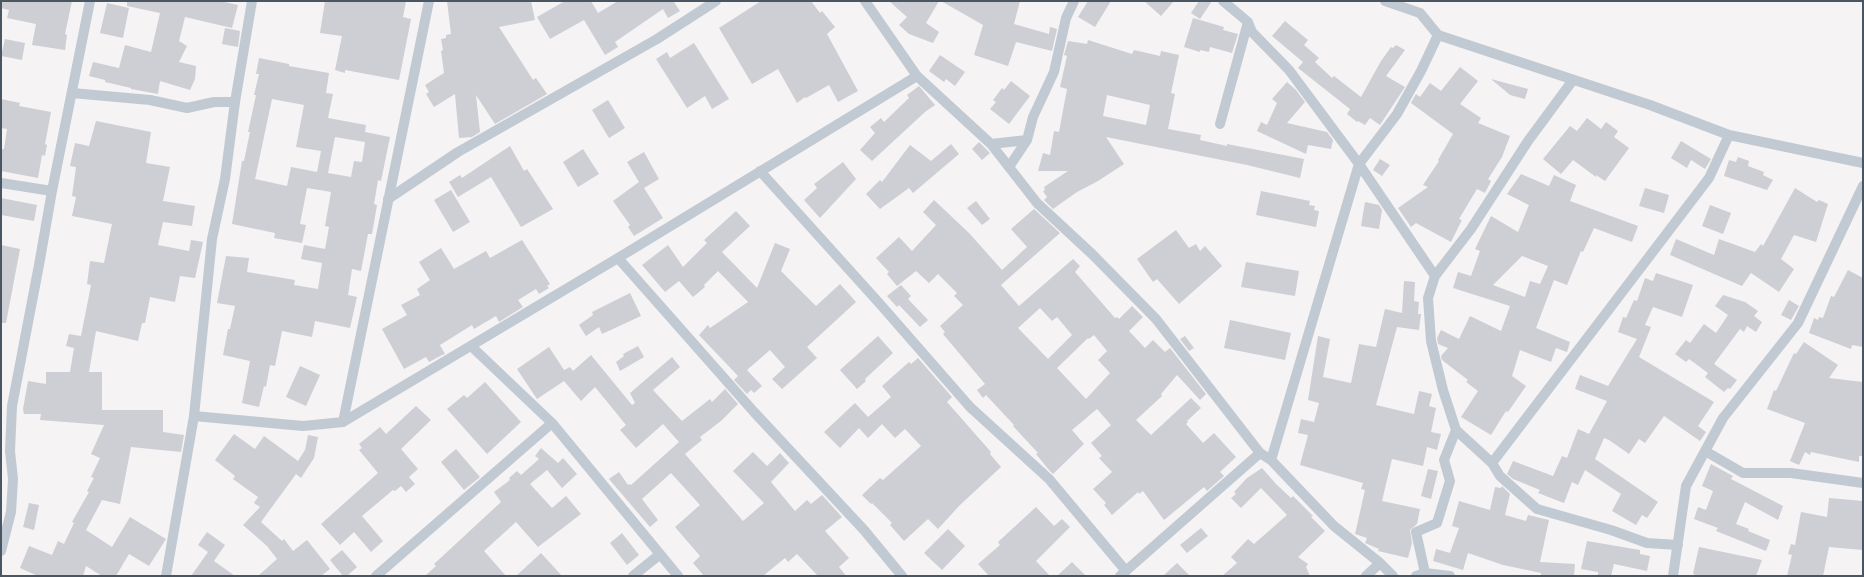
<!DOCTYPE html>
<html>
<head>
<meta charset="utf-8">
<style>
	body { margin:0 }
	#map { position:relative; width:1864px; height:577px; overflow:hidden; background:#f5f3f3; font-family:"Sofia Sans Condensed",sans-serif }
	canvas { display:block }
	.frame { position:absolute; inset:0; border:2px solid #4a5661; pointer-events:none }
</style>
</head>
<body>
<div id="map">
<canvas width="1864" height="577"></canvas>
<div class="frame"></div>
</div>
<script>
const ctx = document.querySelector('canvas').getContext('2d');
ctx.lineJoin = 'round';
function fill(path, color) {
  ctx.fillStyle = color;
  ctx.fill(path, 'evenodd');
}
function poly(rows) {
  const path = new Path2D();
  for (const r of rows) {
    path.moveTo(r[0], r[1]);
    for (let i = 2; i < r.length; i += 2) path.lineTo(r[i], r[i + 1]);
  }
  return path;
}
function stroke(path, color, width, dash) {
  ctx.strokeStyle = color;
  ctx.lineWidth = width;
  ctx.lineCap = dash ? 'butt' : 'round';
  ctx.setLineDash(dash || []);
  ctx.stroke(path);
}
const building = poly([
	[1,1,72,1,65,34,67,35,65,50,32,45,36,24,7,18,9,10,1,8],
	[127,1,220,1,238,5,232,28,185,17,179,41,187,46,179,62,196,66,195,79,190,90,160,81,158,94,131,89,131,88,105,82,105,80,89,76,93,62,119,68,125,45,151,52,160,13,127,6],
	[325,1,406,1,403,17,411,19,399,80,345,70,345,73,335,70,342,36,320,33],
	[447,1,531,1,535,20,499,27,533,80,536,78,547,94,495,124,476,95,480,132,472,137,459,138,455,94,434,107,426,94,429,92,425,85,444,73,441,51,443,50,441,39,446,38,446,35,451,34],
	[565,1,591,1,598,13,618,1,676,1,674,2,680,11,668,18,663,9,615,42,618,47,605,55,584,20,550,39,537,17],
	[761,1,811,1,820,13,822,11,835,27,827,34,858,91,838,102,829,85,806,98,805,97,797,103,778,69,752,84,719,28],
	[889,1,939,1,926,23,939,32,933,43,909,34,899,25,907,17],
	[941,1,1020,1,1014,24,1049,34,1050,27,1057,29,1052,51,1016,42,1008,66,974,55,983,25],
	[1088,1,1111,1,1095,27,1078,17],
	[1144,1,1174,1,1161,16],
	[1199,1,1212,1,1200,19,1191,13],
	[107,3,129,8,123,38,100,33],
	[1193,18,1224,27,1223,30,1238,34,1232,53,1210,47,1209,52,1200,50,1200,52,1184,47],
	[1285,21,1308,40,1304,45,1319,58,1315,62,1332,78,1334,76,1361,97,1381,61,1391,47,1393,48,1396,45,1405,50,1386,76,1405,87,1380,125,1370,118,1365,125,1358,121,1357,122,1347,114,1350,109,1298,68,1303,62,1272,36],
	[225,28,240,31,238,47,222,44],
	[5,39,25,43,22,60,1,56],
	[1088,40,1132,54,1134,50,1160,56,1161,51,1179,55,1171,93,1175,94,1168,129,1201,135,1200,140,1227,146,1227,144,1304,159,1300,178,1247,165,1106,137,1124,164,1098,181,1077,192,1053,209,1044,200,1047,197,1043,191,1045,190,1044,187,1068,171,1038,171,1043,153,1050,155,1054,131,1059,132,1067,89,1060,87,1067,56,1064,55,1068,41,1087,44],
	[1107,95,1150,105,1146,125,1103,116],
	[694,43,729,99,712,109,705,96,687,108,656,59,667,52,670,58],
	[940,55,965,72,955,86,946,79,944,82,929,71],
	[259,58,289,64,289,66,329,73,326,93,333,94,328,118,366,125,365,132,390,137,381,181,378,180,374,204,377,205,372,234,368,234,361,271,352,269,348,295,357,297,350,328,315,321,312,337,282,331,275,366,270,365,266,387,264,386,259,407,242,403,250,361,223,355,228,329,230,329,235,306,217,303,226,256,249,258,247,272,295,280,294,285,318,289,322,263,301,259,304,245,325,249,329,227,325,226,331,192,307,188,300,224,306,225,302,243,274,238,275,233,232,224,242,161,244,161,250,132,248,132,256,95,254,95,259,74,256,74],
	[272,99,304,105,296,147,321,151,317,172,291,167,287,186,255,179],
	[335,137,365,142,362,162,354,161,351,177,328,173],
	[1460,67,1478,81,1460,104,1481,118,1478,123,1510,136,1502,157,1488,179,1491,181,1485,193,1477,189,1459,219,1462,220,1451,242,1416,223,1411,227,1398,208,1428,187,1423,185,1439,161,1438,160,1453,134,1411,103,1416,94,1420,97,1430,83,1441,91],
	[1491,79,1528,89,1525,99,1510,95],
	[1011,81,1030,96,1009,124,990,109,996,102,993,100,1002,88,1004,90],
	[1287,82,1296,90,1305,102,1287,123,1327,132,1333,140,1331,149,1308,145,1306,154,1257,131,1261,122,1267,125,1277,103,1272,99],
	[919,86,935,105,925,112,872,161,860,150,875,133,870,127,881,118,884,122,909,98,907,95],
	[1,99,20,103,19,106,51,112,45,144,47,145,45,156,42,155,38,178,1,171,1,149,4,149,7,129,1,128],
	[608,100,625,128,609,138,592,110],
	[1587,118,1601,129,1606,122,1618,131,1614,137,1629,148,1605,181,1596,175,1596,177,1573,160,1561,174,1543,159,1570,126,1577,131],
	[96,121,151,132,146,163,170,167,163,201,195,206,192,226,163,222,158,245,189,251,191,240,203,242,195,278,180,276,175,302,150,297,145,323,142,323,138,341,96,331,89,372,102,372,102,410,163,410,163,432,184,435,181,452,131,447,120,504,102,500,86,530,112,547,130,517,166,539,149,566,129,554,116,576,102,576,86,566,83,576,38,576,20,568,29,546,52,555,58,541,64,544,74,523,72,522,89,492,87,491,94,478,91,477,100,458,91,454,104,425,40,420,41,414,24,414,23,409,28,381,46,384,46,372,70,372,74,348,66,346,69,334,81,336,91,285,87,284,90,261,104,263,112,224,72,216,76,197,72,196,76,167,70,166,75,143,89,146],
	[1681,141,1711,159,1705,169,1691,160,1687,168,1671,158],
	[979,142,990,153,982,160,972,149],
	[951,144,959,154,913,193,909,188,880,209,866,194,880,180,882,182,910,145,931,161],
	[510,146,524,171,527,169,553,209,521,227,491,177,458,197,449,182,460,175,462,178],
	[583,149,599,174,578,187,563,162],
	[644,152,659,179,644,188,663,218,634,236,628,227,630,225,613,201,639,182,627,162],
	[1738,157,1749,161,1748,166,1764,172,1763,175,1773,180,1767,190,1724,176,1729,160,1736,162],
	[1380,159,1390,165,1382,176,1373,170],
	[843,162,856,179,820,218,804,200,817,188,814,184],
	[1521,174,1549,186,1554,175,1576,185,1570,201,1638,226,1632,242,1594,228,1583,252,1581,251,1567,285,1554,280,1536,328,1570,342,1567,352,1556,348,1551,362,1520,350,1512,376,1526,386,1508,412,1506,411,1491,435,1461,417,1478,391,1466,382,1468,380,1442,360,1441,356,1448,348,1438,344,1437,338,1441,330,1459,339,1470,316,1501,331,1510,306,1453,288,1458,272,1471,276,1480,251,1475,249,1491,216,1518,232,1529,205,1507,194],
	[1522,256,1548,266,1540,284,1530,281,1525,297,1493,285],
	[1645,188,1669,195,1664,213,1639,206],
	[1795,188,1817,202,1819,200,1828,204,1816,242,1794,235,1781,259,1794,269,1779,292,1751,273,1742,286,1670,255,1676,239,1714,255,1719,239,1755,252,1761,244,1763,246],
	[451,190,470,222,453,232,434,200],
	[1261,191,1310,201,1309,205,1315,206,1314,210,1319,211,1316,227,1256,215],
	[1,198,37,205,34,221,1,215],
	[934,200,969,233,1002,270,1027,247,1011,229,1034,209,1060,233,1001,285,1019,306,1073,259,1080,266,1075,272,1115,318,1117,317,1119,319,1132,306,1143,317,1129,331,1145,348,1153,340,1165,352,1170,348,1206,394,1200,400,1177,375,1161,394,1162,396,1136,420,1151,435,1191,398,1201,408,1187,421,1188,422,1186,424,1203,443,1214,433,1236,457,1220,472,1224,476,1207,491,1204,487,1164,520,1143,491,1139,494,1138,492,1112,515,1104,505,1106,503,1093,489,1112,472,1099,458,1102,456,1091,443,1111,425,1097,409,1072,430,1084,444,1053,474,1049,470,1036,454,1038,453,1013,426,1014,425,986,395,983,398,977,390,985,384,943,334,945,332,940,326,963,305,954,296,957,293,938,274,929,283,916,271,897,286,887,274,889,272,876,258,899,237,912,251,936,225,923,212],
	[1040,308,1052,321,1057,317,1072,335,1048,359,1018,328],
	[1094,335,1107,351,1098,360,1110,373,1086,399,1057,368,1088,338,1089,339],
	[976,201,990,219,982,225,967,208],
	[1365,202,1379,205,1382,210,1379,229,1361,226],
	[1710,205,1731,213,1723,234,1702,226],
	[736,211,750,226,722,252,757,288,775,243,790,249,781,271,816,306,840,284,856,302,807,347,817,358,782,389,772,379,785,367,770,350,747,370,762,386,754,393,751,390,747,394,734,380,738,376,699,335,708,325,710,328,748,302,718,271,704,285,705,287,693,297,679,281,665,292,642,265,668,245,683,267,707,243,704,240],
	[1176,230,1189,248,1196,244,1200,251,1205,246,1222,266,1179,304,1157,279,1153,282,1137,259],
	[522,240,550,284,547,286,549,288,539,294,536,289,518,300,523,307,499,322,496,316,474,329,472,325,440,345,445,354,442,355,429,362,426,357,404,369,382,329,407,315,401,305,420,295,417,289,430,280,419,262,441,248,454,269,486,251,490,258],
	[1,245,20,249,6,323,1,323],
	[1246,262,1299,271,1295,296,1241,287],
	[1848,270,1863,278,1863,347,1852,345,1851,349,1809,333,1814,318,1818,320,1819,317,1823,318,1831,296,1834,297],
	[1656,273,1693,285,1682,317,1653,307,1645,325,1651,327,1639,357,1714,402,1698,426,1706,432,1700,441,1664,416,1645,443,1639,439,1629,454,1609,440,1604,438,1595,459,1658,502,1647,518,1642,515,1636,525,1612,511,1621,494,1585,470,1578,485,1572,482,1564,503,1538,493,1540,490,1513,479,1507,474,1513,461,1553,476,1562,456,1567,458,1578,429,1589,434,1607,401,1575,389,1580,375,1608,386,1637,339,1618,332,1623,317,1626,318,1634,300,1637,301,1645,278,1653,281],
	[1404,281,1415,282,1414,301,1419,302,1418,314,1421,314,1419,330,1397,327,1376,405,1414,414,1419,391,1432,394,1429,406,1436,408,1431,432,1441,434,1437,450,1427,447,1423,466,1392,459,1382,501,1420,509,1417,524,1410,530,1412,543,1408,558,1378,551,1379,549,1365,543,1367,538,1355,534,1365,490,1361,489,1363,483,1300,465,1308,435,1298,433,1301,419,1314,422,1319,403,1308,400,1318,336,1330,339,1323,377,1351,383,1359,344,1376,347,1385,309,1402,313],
	[901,285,911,296,908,299,928,320,920,327,899,305,897,307,887,296],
	[630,293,641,316,602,334,599,327,586,336,579,325,593,315,592,312],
	[1723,295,1745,302,1758,311,1754,316,1762,322,1756,332,1747,326,1744,332,1740,329,1714,364,1737,380,1730,389,1728,388,1724,392,1705,377,1708,373,1689,359,1686,362,1675,354,1686,340,1690,343,1704,324,1716,333,1728,315,1715,306],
	[1789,300,1799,306,1791,320,1781,315],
	[1230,320,1291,333,1285,360,1224,348],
	[878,336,893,353,865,379,866,381,857,389,840,370],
	[1185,336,1194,348,1189,351,1180,339],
	[1804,342,1838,365,1829,378,1863,382,1863,456,1859,456,1859,462,1811,452,1810,455,1805,452,1799,465,1790,461,1805,423,1767,409,1774,390,1776,391,1794,353,1796,354],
	[638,346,644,357,620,371,616,362,624,356,623,354],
	[549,347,564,370,570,367,573,371,591,355,632,405,635,403,630,393,672,357,680,367,653,390,682,421,710,399,712,402,725,389,738,404,721,421,700,437,702,440,685,454,743,521,764,503,733,471,753,452,767,466,780,453,789,463,771,482,795,511,807,500,811,504,822,495,842,517,825,531,849,558,839,567,846,576,818,576,797,554,788,562,785,558,763,576,704,576,693,563,700,556,675,527,700,505,671,473,642,499,658,520,650,527,609,479,619,472,628,485,629,484,631,485,679,442,663,424,636,448,620,430,626,425,595,387,581,401,564,381,537,399,517,369],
	[918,358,952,397,947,402,991,452,990,454,1001,467,960,505,938,529,928,519,904,541,890,525,892,523,872,503,871,504,862,495,880,478,883,480,921,446,905,429,895,438,882,424,868,438,859,428,840,448,824,432,855,403,868,417,891,397,882,386,909,362,911,364],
	[300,366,320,375,306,406,286,397],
	[485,382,521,422,487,454,447,409,464,395,467,398],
	[416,406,431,420,401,449,418,469,409,477,415,484,406,492,401,486,395,491,393,490,362,516,383,541,371,552,354,532,340,545,321,524,378,473,359,450,362,448,359,444,380,427,386,434],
	[234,434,255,449,264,436,298,461,305,450,308,435,318,437,314,458,301,478,296,474,261,522,282,541,284,539,293,551,307,540,330,569,321,576,258,576,277,559,267,546,243,525,260,507,254,503,258,497,233,479,235,476,215,460],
	[541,448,558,463,563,458,577,474,562,488,547,470,530,484,552,508,566,496,581,514,538,547,516,522,484,551,506,576,425,576,436,566,434,564,501,502,494,492,510,480,509,478,517,471,521,475,539,459,535,456],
	[456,449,480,477,464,490,441,462],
	[1711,464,1733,476,1731,479,1783,506,1778,520,1745,502,1736,524,1749,529,1748,531,1770,540,1766,551,1716,531,1718,528,1694,519,1698,507,1706,510,1713,491,1702,486],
	[1262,468,1276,484,1291,498,1293,496,1313,516,1311,517,1325,531,1298,557,1308,564,1306,567,1310,576,1222,576,1237,563,1231,557,1248,539,1254,544,1287,515,1261,488,1241,508,1231,498,1236,494,1234,492,1247,478],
	[1428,469,1438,471,1431,499,1421,496],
	[1502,486,1510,494,1505,515,1526,521,1528,515,1549,520,1540,562,1575,564,1574,576,1541,576,1541,573,1503,565,1468,553,1463,570,1433,561,1436,549,1450,553,1459,528,1452,526,1459,501,1490,510,1495,487,1501,488],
	[1829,498,1863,501,1863,550,1829,547,1823,576,1787,576,1792,555,1788,554,1791,544,1795,545,1801,512,1827,517],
	[29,503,39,505,34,530,23,527],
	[1036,507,1054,526,1062,519,1070,527,1036,561,1050,576,989,576,978,564,1000,545,998,542],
	[1201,528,1208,536,1187,553,1180,545],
	[948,529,965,546,942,570,924,553],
	[207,532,225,545,214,561,235,576,191,576,208,552,198,545],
	[622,533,639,555,627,565,610,543],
	[1587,541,1640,550,1640,554,1650,556,1647,571,1614,564,1611,576,1598,576,1598,572,1581,569],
	[1699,547,1762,560,1756,576,1698,576,1693,574],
	[342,550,357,567,347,576,343,576,330,560],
	[541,553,562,576,516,576],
	[1072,562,1086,576,1057,576],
	[1177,563,1190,576,1163,576]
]);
const street = poly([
	[865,1,917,76,991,144,1037,203,1092,254,1156,319,1260,453,1271,460,1334,526,1380,563,1393,576],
	[1223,1,1248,22,1252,32,1289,70,1359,164,1435,276],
	[1385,1,1420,13,1438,35,1650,105,1729,135,1863,163],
	[1573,80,1528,141,1471,229,1435,276,1428,298,1431,341,1443,390,1456,430,1492,463,1500,476,1537,509,1611,530,1647,543,1678,545],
	[72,93,150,100,187,108,214,102,235,102],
	[1220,124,1248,22],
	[991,144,1027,140],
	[1009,167,1027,140,1033,117,1054,72,1066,18,1074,1],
	[760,171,880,304,970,407,1049,479,1126,571],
	[1,183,52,191],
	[388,199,458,152,657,39,716,1],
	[618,258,754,412,864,530,902,576],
	[471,346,552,423,678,576],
	[194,416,303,426,343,422,618,258,917,76],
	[343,422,429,1],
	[1705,451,1743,473,1791,473,1863,483],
	[1271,460,1359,164,1397,114,1421,71,1438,35],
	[1492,463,1709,178,1729,135],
	[1,551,11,512,13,479,10,451,12,406,39,265,52,191,90,1],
	[1425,573,1416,532,1437,523,1450,481,1444,460,1456,430],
	[166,576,194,416,212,239,225,179,235,102,252,1],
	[376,576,552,423],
	[633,576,659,555],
	[1120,576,1260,453],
	[1366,576,1380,563],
	[1416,576,1425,573,1450,576],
	[1673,576,1686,486,1723,418,1798,323,1863,186]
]);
fill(building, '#cdcfd5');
stroke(street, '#c1cad2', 10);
</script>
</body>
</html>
